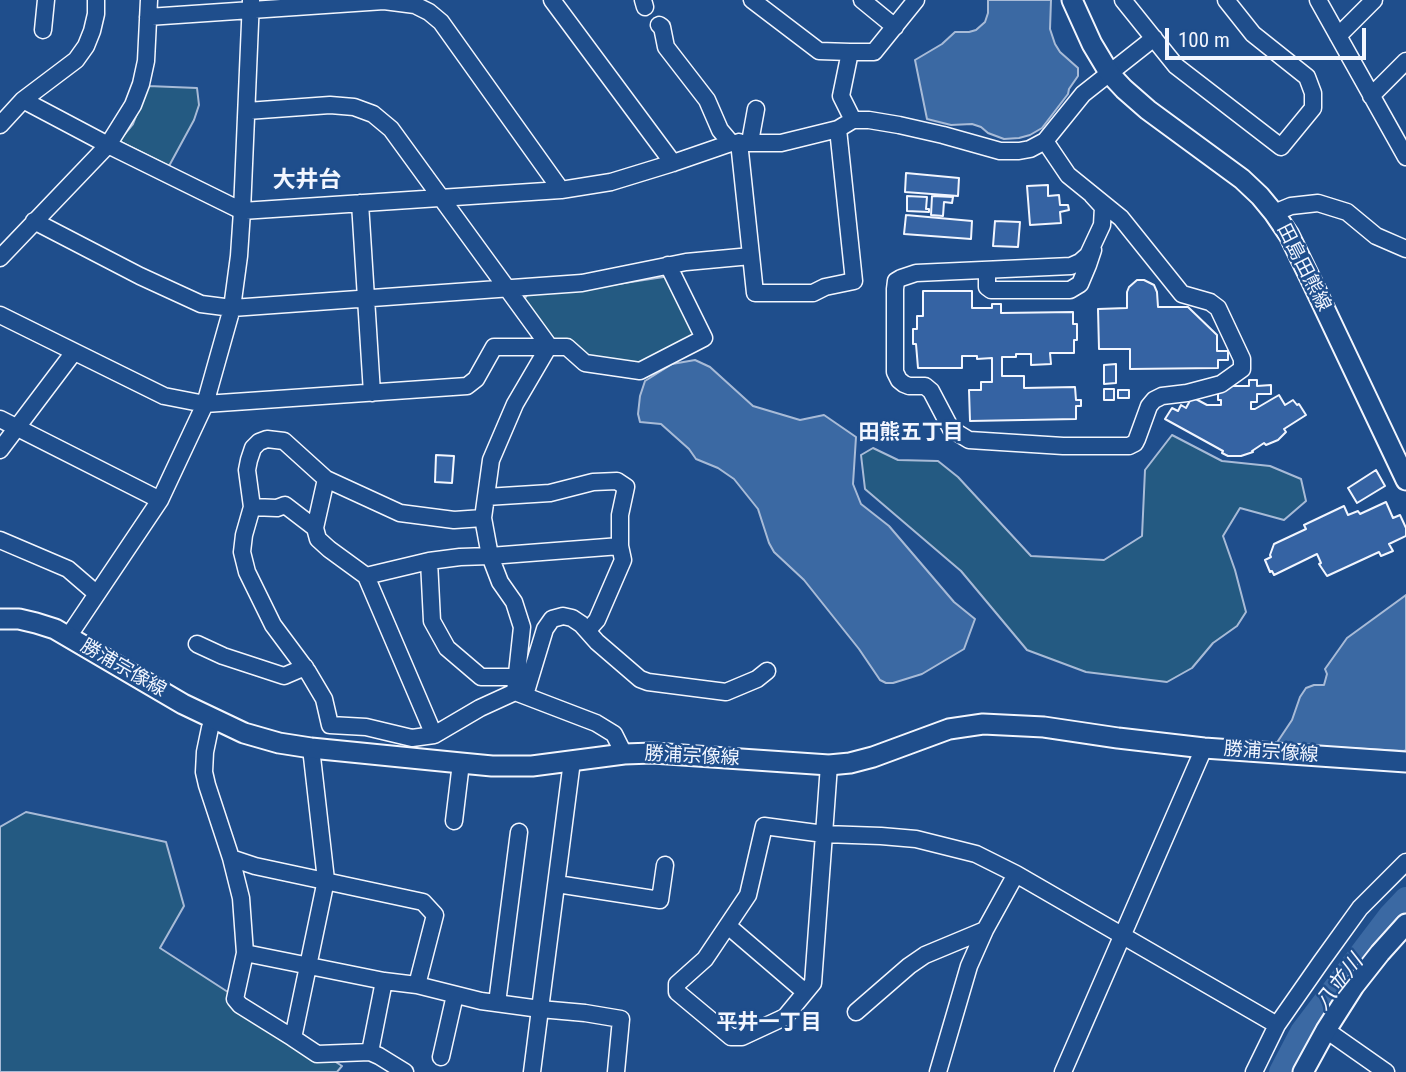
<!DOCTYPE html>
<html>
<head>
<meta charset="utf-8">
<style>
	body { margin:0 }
	#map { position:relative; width:1406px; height:1072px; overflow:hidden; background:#1f4e8c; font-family:"Roboto Condensed",sans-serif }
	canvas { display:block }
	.scale { position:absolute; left:1165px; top:28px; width:201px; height:32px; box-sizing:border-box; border:4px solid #f2f6ff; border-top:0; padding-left:9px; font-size:21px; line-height:24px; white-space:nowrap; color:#f2f6ff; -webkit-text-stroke:5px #1f4e8c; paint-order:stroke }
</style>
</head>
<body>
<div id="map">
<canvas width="1406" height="1072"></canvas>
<div class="scale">100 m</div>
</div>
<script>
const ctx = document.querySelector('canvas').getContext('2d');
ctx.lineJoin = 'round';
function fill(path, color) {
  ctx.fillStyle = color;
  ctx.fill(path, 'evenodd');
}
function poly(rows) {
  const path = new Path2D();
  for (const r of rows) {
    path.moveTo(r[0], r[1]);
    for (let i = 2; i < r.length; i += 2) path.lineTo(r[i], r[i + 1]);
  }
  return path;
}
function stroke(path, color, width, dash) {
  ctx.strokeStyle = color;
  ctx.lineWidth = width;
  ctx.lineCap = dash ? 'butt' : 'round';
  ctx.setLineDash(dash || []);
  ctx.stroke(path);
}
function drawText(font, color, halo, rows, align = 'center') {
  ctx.font = font + ' "Roboto Condensed","Noto Sans JP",sans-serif';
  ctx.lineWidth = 5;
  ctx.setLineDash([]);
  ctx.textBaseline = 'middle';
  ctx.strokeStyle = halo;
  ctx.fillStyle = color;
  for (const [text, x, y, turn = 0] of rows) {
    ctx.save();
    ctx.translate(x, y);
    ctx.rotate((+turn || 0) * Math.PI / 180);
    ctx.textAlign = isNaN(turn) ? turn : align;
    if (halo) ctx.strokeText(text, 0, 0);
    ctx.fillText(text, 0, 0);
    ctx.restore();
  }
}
const green = poly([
	[148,86,197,88,199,105,194,120,169,166,119,141,133,124,148,86],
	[670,276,696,335,639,365,588,358,556,343,524,300,527,295,579,290,670,276],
	[1172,435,1222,461,1270,466,1301,479,1306,501,1284,520,1240,508,1223,536,1235,570,1246,612,1237,626,1213,643,1192,668,1167,682,1086,672,1027,650,961,571,865,489,861,455,873,448,898,460,938,461,958,477,1031,556,1104,560,1142,536,1145,470,1172,435],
	[26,812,166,842,184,906,160,948,342,1066,337,1072,0,1072,0,827,26,812]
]);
const water = poly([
	[988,0,1051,0,1050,29,1055,44,1060,52,1078,68,1078,76,1069,89,1068,94,1042,128,1030,135,1019,138,1004,139,988,133,981,127,972,124,951,125,927,119,915,60,942,44,955,32,969,32,976,30,985,22,988,13,988,0],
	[695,360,710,367,753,406,800,420,824,415,856,437,853,484,861,504,889,526,954,602,975,619,964,649,922,674,893,683,886,683,880,680,859,649,804,580,774,552,769,543,758,509,734,479,718,468,696,459,689,449,661,424,640,422,638,414,640,396,645,381,672,364,695,360],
	[1406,595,1406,750,1404,751,1276,744,1292,720,1300,697,1306,688,1314,685,1324,685,1327,674,1325,669,1347,638,1406,595]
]);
const river = poly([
	[1281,1072,1302,1032,1390,916,1406,899]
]);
const building = poly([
	[906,173,959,178,958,196,905,192,906,173],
	[1048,185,1048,196,1059,195,1060,205,1068,205,1069,210,1060,212,1061,223,1030,225,1027,186,1048,185],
	[907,196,927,197,926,209,929,209,929,212,907,211,907,196],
	[932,196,953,197,952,203,944,202,943,216,931,215,932,196],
	[906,215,972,221,971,239,904,234,906,215],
	[995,221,1020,222,1018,247,993,246,995,221],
	[1137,280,1144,280,1154,285,1157,292,1158,307,1188,307,1217,335,1217,351,1228,351,1228,360,1218,360,1218,368,1130,369,1130,349,1099,349,1098,309,1127,308,1127,292,1129,287,1137,280],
	[923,291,972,291,972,308,992,308,992,304,1001,304,1001,313,1073,312,1073,324,1077,324,1077,340,1074,340,1074,353,1050,353,1051,364,1031,365,1031,354,1016,354,1016,357,1002,357,1002,376,1024,376,1024,388,1075,387,1076,400,1081,400,1081,406,1076,406,1076,419,970,421,969,390,981,390,981,382,992,382,992,358,977,359,977,356,962,356,962,368,918,368,916,344,913,344,913,329,917,329,917,316,923,316,923,291],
	[1116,364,1116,383,1104,384,1104,365,1116,364],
	[1249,380,1257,380,1257,386,1271,385,1271,394,1257,394,1257,402,1251,402,1251,409,1255,409,1279,395,1285,405,1293,400,1297,405,1299,404,1306,415,1284,429,1286,432,1278,440,1266,445,1264,443,1252,451,1253,452,1241,456,1228,456,1222,453,1223,451,1165,419,1172,408,1178,411,1181,405,1186,408,1192,397,1207,405,1221,405,1221,400,1218,400,1218,386,1249,386,1249,380],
	[1104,389,1114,389,1114,400,1104,400,1104,389],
	[1118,390,1129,390,1129,398,1118,398,1118,390],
	[436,455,454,456,452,483,435,482,436,455],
	[1376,470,1385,486,1357,503,1348,488,1376,470],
	[1386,502,1393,518,1400,515,1406,528,1406,536,1389,544,1393,551,1381,556,1379,552,1327,576,1319,564,1321,563,1317,554,1274,575,1272,571,1270,572,1265,560,1271,557,1270,555,1274,544,1306,529,1304,525,1344,506,1348,515,1358,511,1360,514,1386,502]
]);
const minor = poly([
	[552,0,673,163],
	[643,0,645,7],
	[752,0,819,51,850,52,874,52,916,0],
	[862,0,895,27],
	[1123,0,1176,66,1281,147,1313,108,1313,93,1307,77,1253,34,1226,0],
	[1318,0,1406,157],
	[148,17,384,1,415,5,429,12,441,22,561,190],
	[659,25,662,27,666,47,707,100,720,130,731,143],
	[43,30,46,0],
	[1338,36,1374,0],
	[850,52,841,96,853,120],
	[1371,96,1406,61],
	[23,100,108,145,242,211,561,190,611,182,673,163,731,143,781,143,838,129,853,120,869,120,899,125,943,135,1000,151,1019,151,1030,149,1045,141,1083,94,1154,38],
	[247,111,330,105,354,107,373,114,391,129,549,346],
	[0,125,23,100,76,60,86,46,92,31,96,14,96,0],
	[1045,141,1068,175,1121,218,1182,294,1210,302,1218,308,1242,359,1242,369,1221,384,1187,393,1162,396,1154,400,1149,406,1137,439,1135,443,1129,446,1063,446,969,440,951,429,931,391,925,386,909,386,904,384,899,380,895,372,895,289,896,281,901,278,916,273,1071,266,1080,262,1088,255,1102,225,1103,207,1092,195],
	[739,142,755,293,813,293,825,287,854,281,838,129],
	[750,142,756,109],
	[360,203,372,393],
	[1274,213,1291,206,1318,203,1347,212,1376,236,1406,249],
	[34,221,140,276,201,304,232,308,582,283,686,262,751,256],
	[0,258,108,145,133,105,141,84,146,61,149,0],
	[987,270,987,287,991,290,1070,290,1080,284,1088,265,1093,250],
	[0,315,164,396,205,404,467,386,476,379,494,347,567,347,585,363,640,371,704,338,668,265],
	[0,419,160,500],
	[0,450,74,352],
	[326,479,315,528,318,539,329,549,366,576,434,735,480,708,515,692,596,723,614,734,624,754],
	[486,497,550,493,593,482,617,481,626,487,620,515,620,546,623,560,597,620,588,630],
	[252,507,277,508,285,505,315,528],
	[0,540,68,569,97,594],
	[429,561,432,621,447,648,481,677,517,677],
	[366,576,429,561,460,557,490,556,620,546],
	[68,637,160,500,205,404,232,308,239,256,242,211,251,0],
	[197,644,223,656,284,676,305,667],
	[515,692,522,627,514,602,500,582,490,556,483,518,491,460,515,404,549,346],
	[525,695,545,629,552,619,563,616,572,618,581,624,597,642,640,679,648,682,726,692,757,679,767,671],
	[213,720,210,728,205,752,204,772,207,785,231,858,241,898,245,953,384,981,417,985,481,1001,540,1009,572,761],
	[434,735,412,738,366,727,330,725,324,699,308,672,273,625,247,572,242,552,244,535,252,507,247,470,249,460,253,448,259,442,267,439,284,441,326,479,400,513,454,520,483,518],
	[311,748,326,880,293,1038,317,1054,370,1052,379,1056,405,1072],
	[829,765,824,834,813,983,785,1017,742,1037,731,1037,677,992,677,984,705,959,748,895,764,826,824,834,881,836,916,839,976,854,1016,874,1277,1025],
	[454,821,461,763],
	[231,858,255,866,423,902,435,915,417,985],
	[557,884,660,900,665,865],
	[728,926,805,992],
	[245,953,235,999,240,1005,293,1038],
	[497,1003,519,832],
	[856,1012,909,966,925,955,985,930],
	[1326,1030,1386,1072],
	[370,1052,384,981],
	[441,1057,455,995],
	[532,1072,540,1009,585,1013,621,1019,616,1072],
	[938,1072,969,966,985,930,1016,874],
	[1063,1072,1204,748],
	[1254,1072,1277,1025,1321,962,1360,908,1406,862]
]);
const major = poly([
	[1072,0,1092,44,1110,74,1124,89,1148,110,1242,179,1260,196,1274,213,1289,235,1311,280,1406,480],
	[0,619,19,619,36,623,55,629,183,704,244,733,279,743,311,748,461,763,492,766,532,766,624,754,653,753,829,765,850,763,873,757,949,729,983,724,1044,727,1118,738,1204,748,1406,762],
	[1303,1072,1326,1030,1354,986,1380,953,1406,924]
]);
const streetNames = [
	["田島田熊線",1303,268,63],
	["勝浦宗像線",123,669,30],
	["勝浦宗像線",1271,753,4],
	["勝浦宗像線",692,757,3]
];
const neighbourhoodNames = [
	["田熊五丁目",911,434],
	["平井一丁目",769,1024]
];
const waterNames = [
	["八並川",1340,983,-52]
];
const quarterNames = [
	["大井台",307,181]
];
fill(green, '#245a82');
stroke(green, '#a8bbd7', 2);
fill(water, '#3b69a3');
stroke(water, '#a8bbd7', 2);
stroke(river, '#3b69a3', 24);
fill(building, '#3563a3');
stroke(building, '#f2f6ff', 2);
stroke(minor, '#f2f6ff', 19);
stroke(major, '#f2f6ff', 23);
stroke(minor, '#1f4e8c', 16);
stroke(major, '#1f4e8c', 19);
drawText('19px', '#f2f6ff', '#1f4e8c', streetNames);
drawText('bold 21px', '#f2f6ff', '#1f4e8c', neighbourhoodNames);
drawText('italic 21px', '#f2f6ff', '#1f4e8c', waterNames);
drawText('bold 23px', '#f2f6ff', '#1f4e8c', quarterNames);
</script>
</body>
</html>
